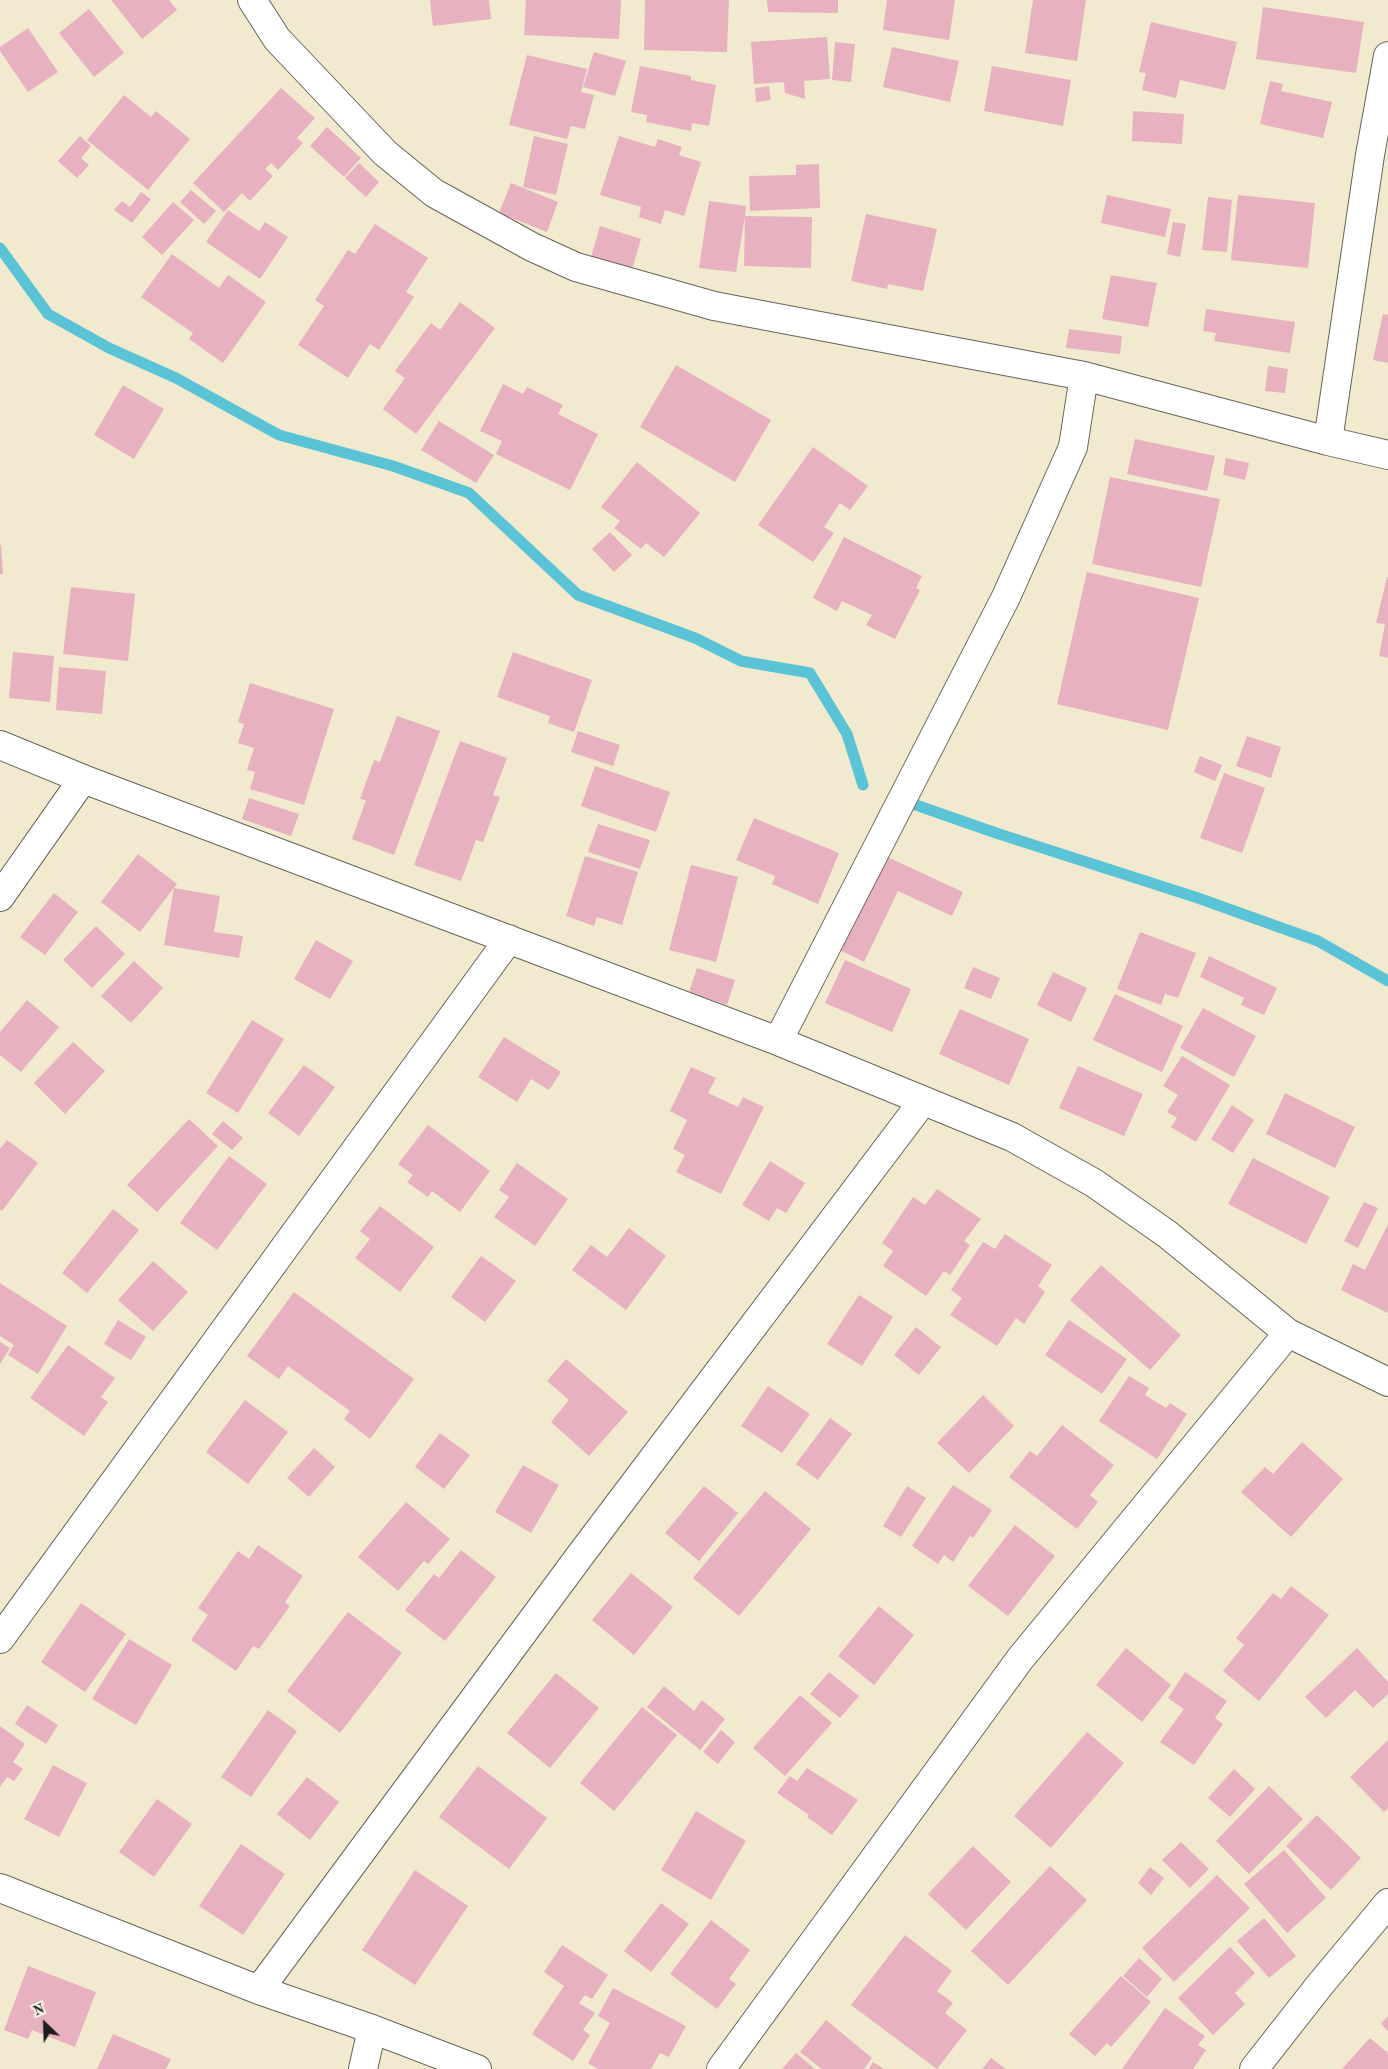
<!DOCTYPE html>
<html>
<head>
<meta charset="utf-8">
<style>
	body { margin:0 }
	#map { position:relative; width:1388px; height:2069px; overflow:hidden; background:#f1eacf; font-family:"Old Standard TT",serif }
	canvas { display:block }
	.north { position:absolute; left:20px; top:1999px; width:50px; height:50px; -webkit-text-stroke:4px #fcf5e5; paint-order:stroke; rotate:336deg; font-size:14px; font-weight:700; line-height:20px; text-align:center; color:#1c1c1c }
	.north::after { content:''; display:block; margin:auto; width:18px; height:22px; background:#1c1c1c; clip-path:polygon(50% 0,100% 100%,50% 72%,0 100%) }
</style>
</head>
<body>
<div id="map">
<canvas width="1388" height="2069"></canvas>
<div class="north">N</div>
</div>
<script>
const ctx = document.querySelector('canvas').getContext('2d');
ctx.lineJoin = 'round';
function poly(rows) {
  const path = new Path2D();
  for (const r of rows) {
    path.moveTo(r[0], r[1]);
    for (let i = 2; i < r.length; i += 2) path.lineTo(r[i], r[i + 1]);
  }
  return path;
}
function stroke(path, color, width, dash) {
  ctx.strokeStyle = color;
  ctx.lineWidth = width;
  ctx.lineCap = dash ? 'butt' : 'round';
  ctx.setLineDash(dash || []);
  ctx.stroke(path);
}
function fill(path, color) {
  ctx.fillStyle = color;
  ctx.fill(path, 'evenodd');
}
const stream = poly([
	[0,248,48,314,109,348,176,378,279,435,393,466,469,493,578,595,695,638,741,661,810,673,847,734,863,785],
	[913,804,996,833,1195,897,1318,941,1388,981]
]);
const building = poly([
	[111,0,169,0,177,10,142,39],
	[430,0,489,0,491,19,433,26],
	[526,0,621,0,619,39,524,35],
	[645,0,729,0,727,52,644,50],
	[767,0,838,0,838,13,768,12],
	[887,0,955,0,949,40,883,30],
	[1033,0,1086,0,1077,61,1025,53],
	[1263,7,1364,22,1356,73,1256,59],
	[89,9,124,53,94,77,59,33],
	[1151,22,1237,42,1225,90,1180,80,1176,98,1142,90,1146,73,1139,72],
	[28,28,58,72,28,92,0,51,0,47],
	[827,37,830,79,804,81,805,99,785,93,784,82,754,84,751,42],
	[835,42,855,44,851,82,832,80],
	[892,47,959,61,950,102,883,87],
	[594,52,626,61,615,96,583,87],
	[527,55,587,69,581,92,594,95,585,129,571,126,567,139,509,125],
	[640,66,691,76,691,80,716,85,709,126,692,123,691,131,646,122,647,115,631,112],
	[992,66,1071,80,1063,126,984,111],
	[1270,81,1283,84,1281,91,1332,102,1323,138,1260,124],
	[769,86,771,100,756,102,755,88],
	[281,88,315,118,297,138,303,143,278,170,271,163,265,169,273,176,250,201,242,193,224,212,193,183],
	[124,95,151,117,156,111,190,139,148,190,87,140],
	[1133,111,1184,114,1182,144,1132,141],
	[327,127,361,158,344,177,310,146],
	[80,136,91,146,81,158,89,165,77,178,58,161],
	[534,136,568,144,556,195,523,187],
	[619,136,655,147,658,139,682,147,679,155,701,162,684,216,665,210,661,224,639,217,641,207,600,195],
	[359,163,379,182,366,197,345,178],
	[819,164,820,208,750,211,749,176,796,175,796,165],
	[511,183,558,202,547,232,499,213],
	[191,190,216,211,204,224,180,202],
	[141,192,151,199,132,223,114,210,122,201,130,207],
	[1107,195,1171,209,1165,237,1101,223],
	[1238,195,1315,203,1308,268,1231,260],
	[1208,197,1232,200,1227,252,1202,250],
	[709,201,746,206,745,216,812,217,811,268,744,266,745,216,736,272,699,268],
	[173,202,194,220,162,255,142,237],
	[228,210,259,231,265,222,288,237,260,279,206,242],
	[866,214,937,229,923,291,888,284,887,289,851,281],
	[1173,222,1186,224,1180,257,1167,254],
	[375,224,428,258,406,292,414,297,379,350,370,344,348,378,298,345,324,306,315,300,348,250,355,254],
	[600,226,641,239,632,269,591,257],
	[172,254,219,288,228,275,266,302,223,363,189,339,193,333,141,297],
	[1111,275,1157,283,1148,327,1102,319],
	[460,302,495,328,416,434,383,409,405,378,395,371,431,323,440,330],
	[1206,309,1295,322,1290,353,1214,341,1216,333,1203,331],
	[1383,314,1388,315,1388,363,1373,360],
	[1069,329,1122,336,1120,354,1066,348],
	[676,365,771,420,735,482,640,427],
	[1268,366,1288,369,1285,393,1265,391],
	[503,384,523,394,527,387,563,405,558,414,598,434,570,490,496,454,502,441,480,431],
	[123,385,164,409,134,459,94,435],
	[439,421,494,455,476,483,421,450],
	[1135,439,1215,456,1207,491,1127,474],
	[813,447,868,486,850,510,840,503,824,527,834,533,813,562,758,525],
	[1226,458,1249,463,1245,480,1223,475],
	[637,462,700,513,664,557,646,543,641,549,614,528,620,521,601,507],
	[1110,477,1220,499,1201,587,1092,564],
	[610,532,632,555,614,572,592,549],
	[844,537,922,576,916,588,920,590,895,639,866,625,872,615,842,601,837,611,813,598],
	[0,545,1,545,3,574,0,574],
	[1087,572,1199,598,1168,730,1057,704],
	[1387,577,1388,577,1388,658,1379,656,1385,624,1376,623],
	[71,587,135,594,128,661,63,654],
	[13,652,54,656,50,702,9,698],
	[513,652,592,680,574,732,548,723,550,716,497,697],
	[59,667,106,671,102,714,56,710],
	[250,683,334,709,304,805,250,789,255,772,247,770,254,748,238,743,244,724,238,722],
	[397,716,440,731,394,855,352,839,366,800,360,799,374,760,380,762],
	[578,731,620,745,613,766,571,752],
	[1247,736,1281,747,1271,778,1236,766],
	[460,741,507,758,493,795,500,797,483,842,476,840,461,881,414,865],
	[1200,756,1222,765,1215,781,1194,772],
	[595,766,670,792,656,832,581,806],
	[1224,773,1265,788,1242,853,1200,838],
	[249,798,299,814,291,836,242,819],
	[754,818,839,853,818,904,772,884,775,876,736,860],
	[598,824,650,840,640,869,588,852],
	[138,854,177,884,140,932,101,902],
	[883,855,963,892,952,916,898,891,864,962,838,949],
	[585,856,638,872,622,925,597,917,594,926,566,916],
	[691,865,738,877,716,962,669,950],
	[174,888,220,896,214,932,243,936,239,958,164,945],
	[54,893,78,912,45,955,20,937],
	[96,926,125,954,92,988,63,960],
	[1140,932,1196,953,1178,998,1165,994,1161,1005,1117,989],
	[316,940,353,961,330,999,294,979],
	[1209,956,1277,988,1264,1015,1241,1005,1244,998,1200,977],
	[845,960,911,989,892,1032,825,1003],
	[134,961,163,988,131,1023,101,996],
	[973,967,1000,978,991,999,964,988],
	[697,968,735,980,727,1005,689,992],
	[1053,972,1087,988,1071,1022,1037,1005],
	[1115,994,1183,1026,1162,1072,1093,1040],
	[27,1000,59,1027,21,1072,0,1055,0,1032],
	[1203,1008,1256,1036,1234,1077,1180,1048],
	[960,1009,1029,1039,1009,1085,939,1054],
	[252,1020,284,1039,238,1113,206,1093],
	[504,1037,561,1072,549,1090,531,1079,517,1102,478,1077],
	[73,1042,105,1071,65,1114,34,1083],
	[1182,1056,1230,1085,1196,1142,1171,1127,1177,1118,1167,1112,1178,1095,1163,1086],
	[304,1065,335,1087,299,1136,268,1113],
	[1078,1066,1143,1094,1124,1136,1059,1108],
	[691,1067,716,1078,708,1093,738,1107,743,1097,764,1107,721,1194,676,1172,685,1155,673,1149,687,1120,670,1111],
	[1285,1093,1355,1127,1335,1168,1266,1134],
	[1232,1105,1254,1120,1233,1153,1211,1139],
	[189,1119,218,1146,157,1212,127,1185],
	[223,1121,243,1138,232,1150,212,1134],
	[428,1125,490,1171,460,1212,432,1191,428,1197,407,1182,413,1175,398,1164],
	[7,1140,38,1163,2,1211,0,1210,0,1149],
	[229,1156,267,1184,217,1250,180,1223],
	[1253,1158,1330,1197,1306,1244,1228,1204],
	[770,1161,805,1183,786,1213,777,1208,769,1221,742,1205],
	[517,1163,568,1199,535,1246,494,1217,509,1197,499,1190],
	[937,1189,981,1219,964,1241,970,1245,950,1275,944,1271,926,1296,883,1266,893,1251,882,1243,913,1197,925,1205],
	[1364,1202,1378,1208,1358,1248,1344,1241],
	[380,1206,434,1247,400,1292,355,1258,370,1239,360,1231],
	[113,1209,139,1230,87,1293,62,1273],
	[1388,1224,1388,1313,1341,1290,1353,1264,1365,1270],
	[629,1228,666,1256,626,1310,572,1270,591,1245,607,1257],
	[1005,1234,1052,1265,1038,1286,1045,1292,1024,1324,1016,1318,997,1346,950,1315,962,1298,951,1290,983,1242,995,1249],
	[481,1256,516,1281,485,1322,451,1297],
	[153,1261,188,1292,153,1331,118,1300],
	[1101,1265,1181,1335,1150,1370,1070,1300],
	[0,1283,67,1326,38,1374,8,1355,14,1345,0,1336],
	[294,1292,414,1379,370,1439,344,1419,350,1411,288,1366,279,1379,247,1356],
	[859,1295,893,1317,862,1366,827,1344],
	[118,1320,146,1337,131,1360,104,1344],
	[1069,1320,1127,1359,1102,1394,1045,1355],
	[916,1327,941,1347,919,1375,894,1355],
	[0,1342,10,1348,0,1364],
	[68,1345,115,1378,101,1397,108,1402,84,1436,30,1398],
	[566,1359,628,1412,589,1456,551,1422,569,1400,547,1381],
	[1129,1376,1149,1388,1145,1395,1166,1408,1170,1403,1187,1414,1157,1459,1099,1421],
	[768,1386,810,1414,782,1453,741,1426],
	[983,1395,1014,1426,969,1473,937,1443],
	[245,1400,288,1432,248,1484,206,1452],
	[830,1418,852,1434,818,1480,796,1464],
	[1062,1425,1114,1465,1090,1495,1098,1502,1077,1529,1009,1477,1030,1451,1037,1456],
	[440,1433,470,1455,444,1489,415,1467],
	[1302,1442,1343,1479,1291,1537,1241,1492,1265,1467,1273,1474],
	[314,1448,335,1467,309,1497,287,1478],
	[523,1465,559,1485,531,1533,495,1512],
	[953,1485,992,1510,973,1538,970,1536,953,1562,944,1555,938,1564,912,1546],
	[704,1486,738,1513,699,1561,665,1533],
	[907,1486,926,1498,901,1537,883,1526],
	[765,1491,811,1529,739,1616,693,1578],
	[406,1502,450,1539,428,1564,424,1561,398,1591,358,1557],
	[1015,1525,1055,1556,1008,1616,968,1586],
	[258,1545,303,1576,285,1602,290,1606,259,1649,253,1646,236,1671,191,1640,208,1615,198,1608,238,1551,249,1559],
	[461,1550,496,1577,445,1641,405,1610,434,1574,439,1578],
	[631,1573,673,1607,634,1655,592,1620],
	[1291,1586,1329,1615,1259,1701,1223,1671,1244,1645,1236,1638,1273,1593,1281,1599],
	[81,1603,126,1634,85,1692,41,1662],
	[879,1606,914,1635,874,1685,838,1656],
	[348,1612,402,1653,340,1733,287,1691],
	[129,1639,172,1665,136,1725,92,1699],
	[1126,1648,1171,1685,1142,1722,1096,1685],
	[1357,1648,1388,1682,1388,1694,1373,1708,1355,1690,1326,1718,1305,1697],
	[829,1672,859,1696,840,1718,810,1694],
	[1185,1672,1227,1701,1215,1718,1223,1724,1194,1765,1160,1742,1184,1709,1168,1698],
	[556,1673,599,1708,550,1768,507,1733],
	[664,1686,694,1711,702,1700,725,1719,700,1750,647,1707],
	[800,1695,832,1723,785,1776,753,1748],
	[27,1705,58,1725,46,1744,15,1724],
	[642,1707,677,1735,614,1811,580,1783],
	[268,1710,297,1731,251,1797,221,1777],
	[0,1726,25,1744,13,1762,23,1769,14,1781,7,1777,0,1787],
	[721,1730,735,1742,718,1764,703,1752],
	[1087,1732,1124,1763,1051,1848,1014,1816],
	[1388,1740,1388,1808,1384,1812,1350,1777],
	[53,1765,87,1783,59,1837,24,1819],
	[478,1766,547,1818,509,1869,439,1817],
	[807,1768,858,1800,832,1835,807,1817,809,1815,777,1793,790,1776,797,1781],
	[1234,1769,1255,1789,1230,1817,1208,1798],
	[307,1777,339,1802,310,1840,277,1814],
	[1269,1786,1303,1819,1249,1874,1216,1841],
	[157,1799,192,1824,154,1877,119,1852],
	[696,1811,746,1841,711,1900,661,1870],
	[1317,1815,1361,1858,1331,1890,1286,1846],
	[1181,1842,1209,1869,1190,1888,1162,1860],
	[241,1844,285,1874,243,1935,199,1906],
	[973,1846,1011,1882,966,1930,928,1894],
	[1284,1850,1326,1898,1287,1933,1244,1884],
	[1050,1866,1087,1900,1008,1985,971,1951],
	[1150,1867,1164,1878,1151,1895,1138,1883],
	[415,1870,468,1906,415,1985,362,1950],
	[1217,1875,1250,1908,1174,1982,1142,1948],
	[661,1903,689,1924,651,1972,624,1951],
	[1264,1918,1296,1956,1269,1978,1237,1941],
	[711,1920,750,1950,729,1979,736,1984,717,2009,670,1974],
	[905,1935,952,1971,937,1991,953,2003,945,2013,967,2030,937,2069,851,2005],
	[562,1945,608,1975,592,1999,585,1995,579,2003,595,2013,583,2030,590,2035,573,2061,532,2034,564,1986,544,1972],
	[1230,1947,1255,1973,1235,1993,1245,2004,1213,2035,1178,1998],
	[1139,1958,1162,1979,1147,1997,1123,1976],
	[28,1966,96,1992,75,2047,32,2030,28,2039,4,2030],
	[1121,1976,1151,2002,1111,2047,1107,2043,1095,2056,1069,2034],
	[613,1988,686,2026,669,2057,660,2053,651,2069,598,2069,588,2063,610,2023,598,2016],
	[1165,2008,1205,2036,1198,2045,1206,2050,1193,2069,1122,2069],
	[1388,2016,1388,2031,1381,2024],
	[826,2020,872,2058,864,2069,822,2069,800,2052],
	[113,2034,171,2059,166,2069,97,2069],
	[1370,2038,1388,2053,1388,2069,1342,2069],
	[796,2053,815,2069,782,2069],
	[991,2058,1006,2069,982,2069],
	[873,2062,884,2069,869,2069]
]);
const minor = poly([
	[252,0,277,39,385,153,434,193,532,247,576,267,714,306,1084,376,1328,441,1388,455],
	[1328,441,1370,155,1388,56],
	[0,745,83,779,778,1041,1012,1137,1094,1183,1167,1234,1288,1333,1388,1382],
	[0,897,83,779],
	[778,1041,1006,597,1073,447,1084,376],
	[0,1639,509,939],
	[0,1888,259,1990,372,2029,477,2069],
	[259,1990,579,1557,923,1101],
	[363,2069,372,2029],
	[721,2069,1020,1659,1288,1333],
	[1254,2069,1319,1986,1388,1903]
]);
stroke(stream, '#5ac3d6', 11);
fill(building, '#e7b1c0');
stroke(minor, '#67645b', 30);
stroke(minor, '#fff', 28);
</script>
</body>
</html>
